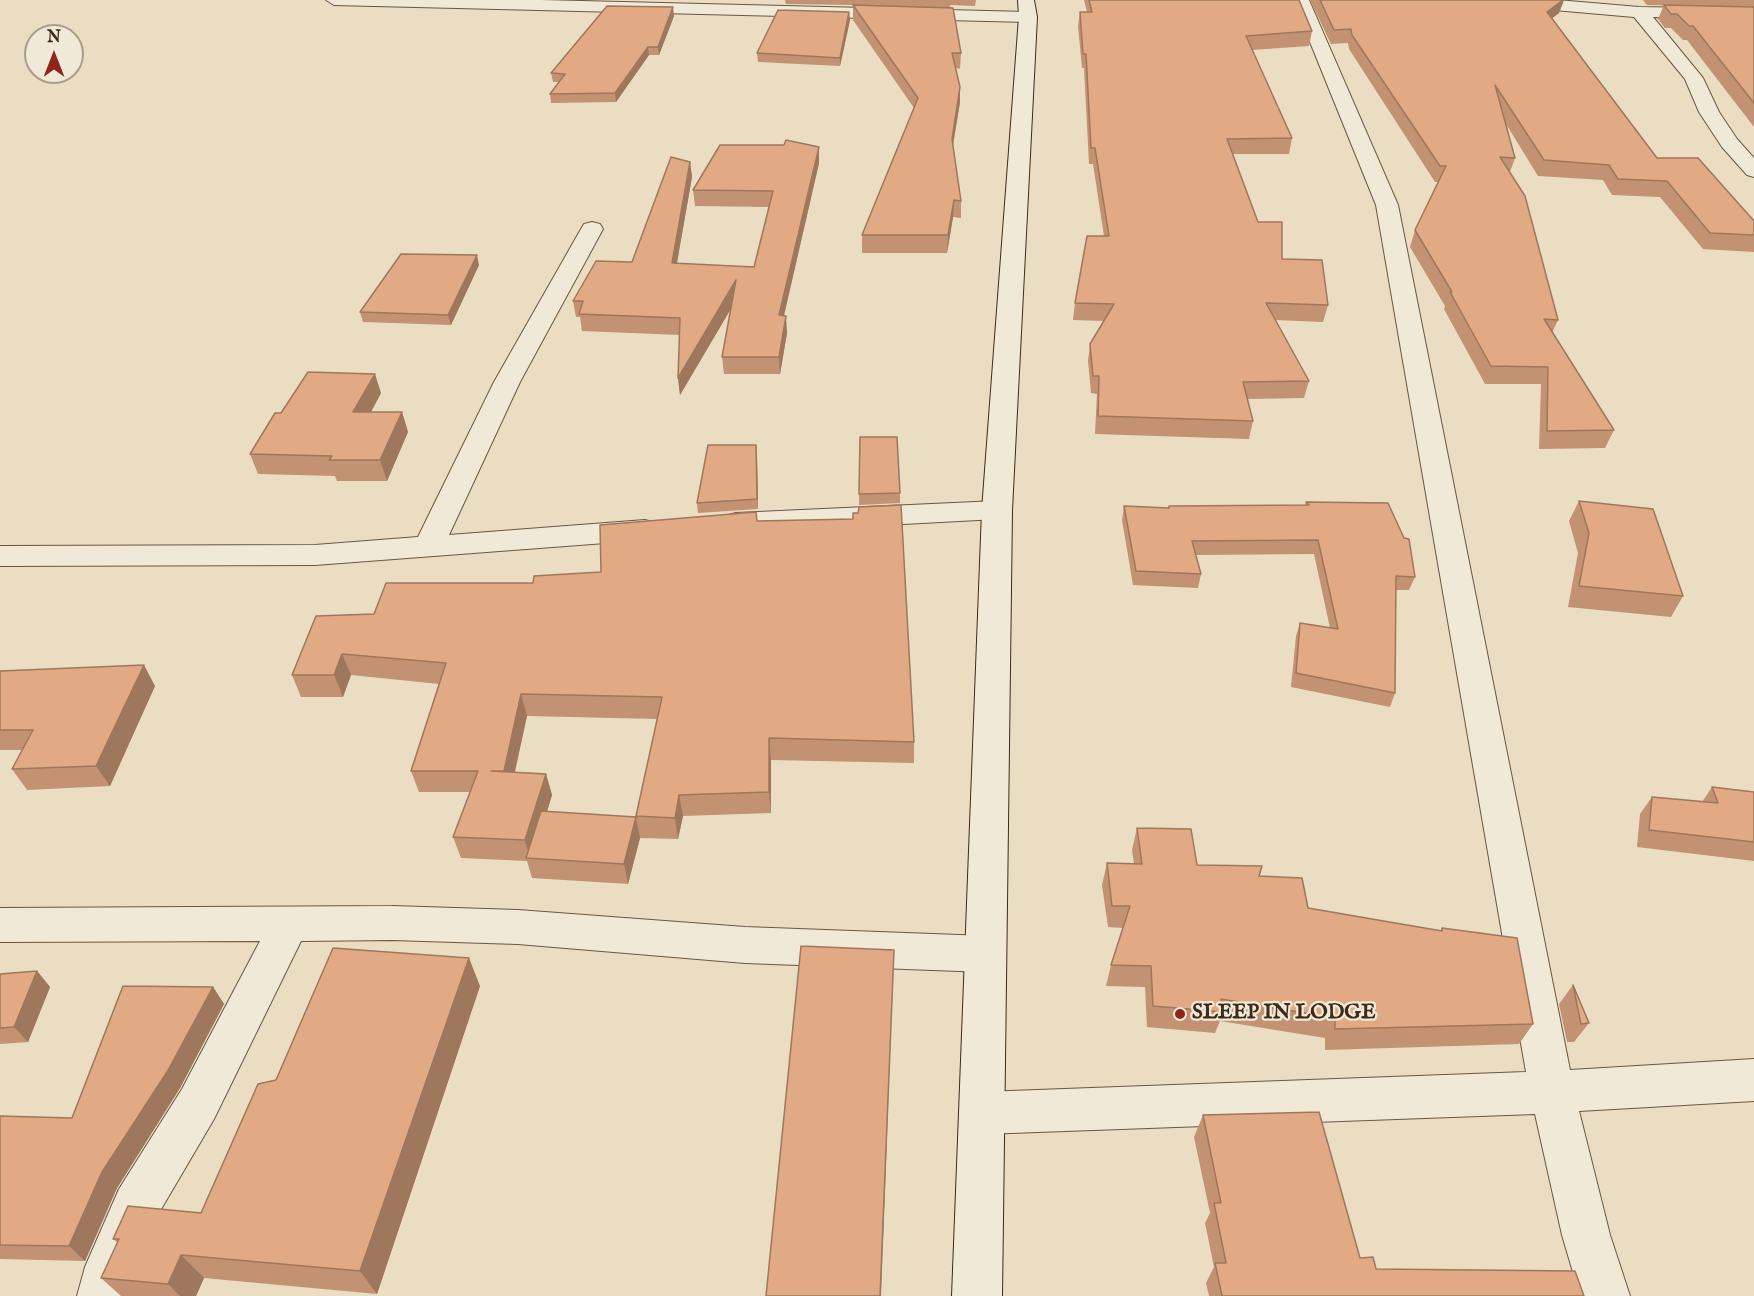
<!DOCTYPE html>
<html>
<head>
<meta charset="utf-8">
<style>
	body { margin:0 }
	#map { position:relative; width:1754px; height:1296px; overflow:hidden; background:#eaddc2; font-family:"IM FELL English",serif }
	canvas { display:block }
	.north { position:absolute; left:24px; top:24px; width:60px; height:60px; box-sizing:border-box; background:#f1e9d7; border:2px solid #a99d8b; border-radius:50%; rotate:0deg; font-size:16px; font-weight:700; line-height:24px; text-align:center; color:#3d2a19 }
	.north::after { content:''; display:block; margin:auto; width:21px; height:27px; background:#8f2418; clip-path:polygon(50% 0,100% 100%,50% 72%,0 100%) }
</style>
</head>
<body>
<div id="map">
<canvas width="1754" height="1296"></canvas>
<div class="north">N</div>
</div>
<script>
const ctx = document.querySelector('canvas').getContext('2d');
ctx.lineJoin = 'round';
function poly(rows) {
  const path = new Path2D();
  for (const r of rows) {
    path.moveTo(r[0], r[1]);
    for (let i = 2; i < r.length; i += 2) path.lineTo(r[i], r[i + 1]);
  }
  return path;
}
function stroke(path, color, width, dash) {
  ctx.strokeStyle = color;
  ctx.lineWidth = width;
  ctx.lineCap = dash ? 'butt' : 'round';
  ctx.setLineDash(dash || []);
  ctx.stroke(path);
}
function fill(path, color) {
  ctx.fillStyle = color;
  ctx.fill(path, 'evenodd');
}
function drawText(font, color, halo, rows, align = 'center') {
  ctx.font = font + ' "IM FELL English",serif';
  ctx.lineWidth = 4.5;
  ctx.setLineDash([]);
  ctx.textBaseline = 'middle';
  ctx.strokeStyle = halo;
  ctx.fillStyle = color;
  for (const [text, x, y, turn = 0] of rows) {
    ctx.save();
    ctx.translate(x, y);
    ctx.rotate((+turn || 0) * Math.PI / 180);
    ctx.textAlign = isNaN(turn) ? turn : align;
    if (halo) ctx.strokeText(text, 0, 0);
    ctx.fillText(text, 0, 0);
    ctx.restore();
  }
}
const street = poly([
	[326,0,541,0,1028,12,1034,13,1037,17,1034,21,1028,22,334,5,326,0],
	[1293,0,1309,0,1398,205,1570,1070,1754,1059,1754,1101,1579,1111,1610,1235,1630,1296,1580,1296,1562,1235,1535,1114,983,1134,967,1128,961,1113,967,1098,983,1092,1526,1072,1376,205,1293,0],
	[1489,0,1557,0,1639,7,1754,9,1754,19,1653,17,1703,78,1719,112,1737,139,1754,158,1754,177,1747,175,1722,147,1699,112,1685,79,1634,17,1497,5,1489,0],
	[592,222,600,224,603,229,520,382,449,535,645,520,656,523,660,530,656,537,645,540,315,565,0,566,0,546,315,545,418,537,494,382,581,229,584,224,592,222],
	[997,501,1007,503,1012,510,1007,517,997,519,736,533,725,530,721,523,725,516,736,513,997,501],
	[392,906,518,910,745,927,986,936,1000,941,1006,954,1000,967,986,972,745,963,518,944,392,940,301,941,214,1119,153,1223,133,1268,127,1296,77,1296,85,1267,119,1189,182,1089,260,941,0,942,0,908,392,906]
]);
const secondary = poly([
	[1018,0,1034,0,1037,17,1012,510,1002,1296,952,1296,982,510,1019,17,1018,0]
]);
const wall = poly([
	[785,0,976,0,975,6,950,5,961,53,960,69,956,68,960,102,953,146,961,201,961,218,953,217,947,253,862,253,862,235,914,108,853,20,853,5,786,4],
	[1084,0,1299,0,1312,31,1309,46,1252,50,1292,138,1289,154,1233,154,1258,222,1282,259,1328,305,1323,322,1275,320,1309,381,1304,398,1247,399,1253,421,1249,439,1095,434,1097,394,1091,393,1088,361,1090,344,1104,321,1073,320,1075,303,1104,236,1093,164,1089,164,1084,68,1082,68,1078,26,1080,12,1087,12],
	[1310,0,1564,0,1559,13,1552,18,1657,158,1754,221,1754,252,1703,249,1660,197,1612,195,1603,180,1538,176,1506,124,1515,158,1510,172,1558,320,1552,333,1614,430,1605,448,1539,449,1541,384,1485,384,1444,309,1445,306,1410,247,1415,230,1438,182,1435,182,1349,49,1348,43,1331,44],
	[1643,0,1754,0,1754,7,1647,5],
	[1664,5,1754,7,1754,127,1687,40,1683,40,1671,28,1665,28,1658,19],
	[674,16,659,55,649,55,616,102,551,103,550,94,559,82,553,82,551,73],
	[850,20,840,66,758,62,757,53],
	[690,162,692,177,677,263,754,267,769,207,695,206,693,190,819,163,784,316,787,333,780,374,724,374,722,357,731,308,680,395,678,378,680,335,582,331,580,317,576,317,573,301,632,262],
	[479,265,451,325,363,322,360,312],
	[381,393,371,412,402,412,408,432,387,481,337,481,335,476,258,474,250,454,281,413],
	[860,437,900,493,900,503,859,505],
	[757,456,758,509,698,513,697,503],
	[1579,501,1683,596,1671,617,1568,607,1578,553,1569,521],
	[1306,502,1415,577,1409,590,1396,590,1395,693,1390,707,1291,687,1296,636,1300,623,1330,628,1314,554,1196,555,1201,574,1198,588,1133,585,1122,520,1124,506,1168,508,1169,506,1305,505],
	[756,512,757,521,914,742,914,763,771,760,771,813,683,816,678,839,640,838,628,884,532,878,527,861,461,858,453,837,470,792,419,792,411,771,439,684,351,675,343,697,301,697,292,675,374,614,533,583,601,572],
	[527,716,657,719,636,817,547,811,552,795,546,774,515,772],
	[0,671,155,686,110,786,27,790,12,769,22,750,0,750],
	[1712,787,1754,792,1754,861,1637,847,1640,814,1652,797,1702,802],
	[1137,828,1197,865,1259,876,1308,908,1440,931,1442,928,1533,1024,1519,1044,1325,1050,1325,1038,1220,1021,1215,1033,1147,1027,1145,987,1106,986,1111,965,1123,928,1108,927,1102,885,1107,863,1134,864,1132,850],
	[37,971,50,987,28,1042,0,1044,0,974],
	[1573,985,1589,1023,1574,1042,1567,1042,1559,1004],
	[480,986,377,1294,204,1278,196,1296,121,1296,101,1278,118,1243,113,1239,201,1213,276,1080],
	[213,987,224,1004,180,1088,117,1188,85,1261,0,1259,0,1116,72,1118],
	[1203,1115,1360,1258,1376,1269,1584,1296,1209,1296,1206,1283,1214,1267,1205,1223,1210,1213,1194,1137]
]);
const shadedWall = poly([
	[1563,0,1564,0,1559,13,1542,26,1547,12],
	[673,7,674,16,659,55,658,47],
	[849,12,850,20,840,66,840,58],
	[648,47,649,55,616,102,615,93],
	[960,87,960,102,951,156,952,139],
	[819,147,819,163,780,332,779,315],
	[690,162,692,177,674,279,672,263],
	[954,200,953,217,947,253,948,235],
	[477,255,479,265,451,325,448,315],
	[736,280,738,297,680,395,678,378],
	[786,316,787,333,780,374,779,357],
	[375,374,381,393,360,432,353,412],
	[402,412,408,432,387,481,380,460],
	[756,445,757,456,758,509,757,499],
	[342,654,351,675,343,697,334,675],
	[144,665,155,686,110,786,96,766],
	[521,694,527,716,510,792,504,771],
	[769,738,771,760,771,813,769,792],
	[546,774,552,795,533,858,530,858,525,840],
	[679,795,683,816,678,839,675,818],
	[636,817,640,838,628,884,624,864],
	[894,950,881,1296,880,1296],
	[469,958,480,986,377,1294,360,1271],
	[37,971,50,987,28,1042,14,1027],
	[213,987,224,1004,180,1088,117,1188,85,1261,69,1246,102,1172],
	[181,1255,204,1278,196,1296,180,1296,168,1284]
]);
const building = poly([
	[1089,0,1299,0,1312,31,1246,36,1292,138,1227,139,1258,222,1282,222,1282,259,1322,260,1328,305,1266,303,1309,381,1243,382,1253,421,1098,416,1099,376,1093,376,1090,344,1114,304,1075,303,1087,236,1109,236,1095,148,1091,148,1086,54,1083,54,1080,12,1092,12,1089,0],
	[1320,0,1563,0,1547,12,1657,158,1698,158,1754,221,1754,235,1710,233,1667,181,1618,179,1609,165,1544,160,1495,85,1515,158,1500,157,1525,196,1558,320,1544,319,1614,430,1547,431,1548,367,1491,366,1450,292,1452,292,1415,230,1446,166,1440,166,1352,35,1351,29,1334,30,1320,0],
	[853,5,953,8,961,53,952,53,960,87,952,139,961,201,954,200,948,235,862,235,918,98,853,5],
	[1664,5,1754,7,1754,103,1693,26,1689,26,1677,14,1671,14,1664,5],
	[607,6,673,7,658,47,648,47,615,93,550,94,565,74,551,73,607,6],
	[778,10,849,12,840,58,757,53,778,10],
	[786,140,819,147,779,315,786,316,779,357,722,357,736,280,678,378,680,318,579,314,583,301,573,301,596,261,632,262,671,157,690,162,672,263,754,267,773,191,693,190,720,145,784,145,786,140],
	[401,254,477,255,448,315,360,312,401,254],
	[308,372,375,374,353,412,402,412,380,460,329,460,332,456,250,454,275,413,281,413,308,372],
	[860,437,897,437,900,493,859,494,860,437],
	[708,445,756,445,757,499,697,503,708,445],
	[1579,501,1653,509,1683,596,1579,586,1589,533,1579,501],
	[1306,502,1388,503,1404,538,1409,539,1415,577,1396,576,1395,693,1296,673,1300,623,1338,629,1318,540,1192,541,1201,574,1136,571,1124,506,1169,508,1169,506,1309,505,1306,502],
	[901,505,914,742,769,738,769,792,679,795,675,818,636,816,662,697,521,694,504,771,491,771,546,774,525,840,453,837,478,771,411,771,446,663,342,654,334,675,292,675,316,616,374,614,386,583,533,583,534,576,601,572,600,525,756,512,757,521,853,519,853,513,858,513,859,507,901,505],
	[144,665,96,766,12,769,33,730,0,730,0,671,144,665],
	[1712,787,1754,792,1754,842,1649,830,1652,797,1718,803,1712,787],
	[541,811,636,817,624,864,526,858,541,811],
	[1137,828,1191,829,1197,865,1262,866,1259,876,1302,878,1308,908,1442,931,1442,928,1517,938,1533,1024,1335,1029,1335,1018,1221,999,1223,1012,1153,1006,1151,966,1111,965,1130,906,1112,906,1107,863,1142,864,1137,828],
	[801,946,894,950,880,1296,766,1296,801,946],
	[333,948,469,958,360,1271,181,1255,168,1284,101,1278,119,1239,113,1239,128,1206,201,1213,258,1084,276,1080,333,948],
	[37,971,14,1027,0,1028,0,974,37,971],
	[1573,985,1589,1023,1581,1024,1573,985],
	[123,986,213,987,167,1072,102,1172,69,1246,0,1245,0,1116,72,1118,123,986],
	[1319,1112,1360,1258,1373,1257,1376,1269,1575,1271,1584,1296,1222,1296,1215,1263,1226,1263,1214,1203,1221,1203,1203,1115,1319,1112]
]);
const markers = [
	[1180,1014,6,"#8f2418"]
];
const nearPoinames = [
	["SLEEP IN LODGE",1192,1014]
];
stroke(street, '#685743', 2);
stroke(secondary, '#3d2a19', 2);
fill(street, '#f1e9d7');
fill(secondary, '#f1e9d7');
fill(wall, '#c29272');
fill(shadedWall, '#9e775c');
fill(building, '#e1aa84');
stroke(building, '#9e775c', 1.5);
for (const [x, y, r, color] of markers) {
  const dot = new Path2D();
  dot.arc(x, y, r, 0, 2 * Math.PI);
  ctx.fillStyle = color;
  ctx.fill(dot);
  stroke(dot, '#f1e9d7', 2);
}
drawText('bold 21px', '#3d2a19', '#f1e9d7', nearPoinames, 'left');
</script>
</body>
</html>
